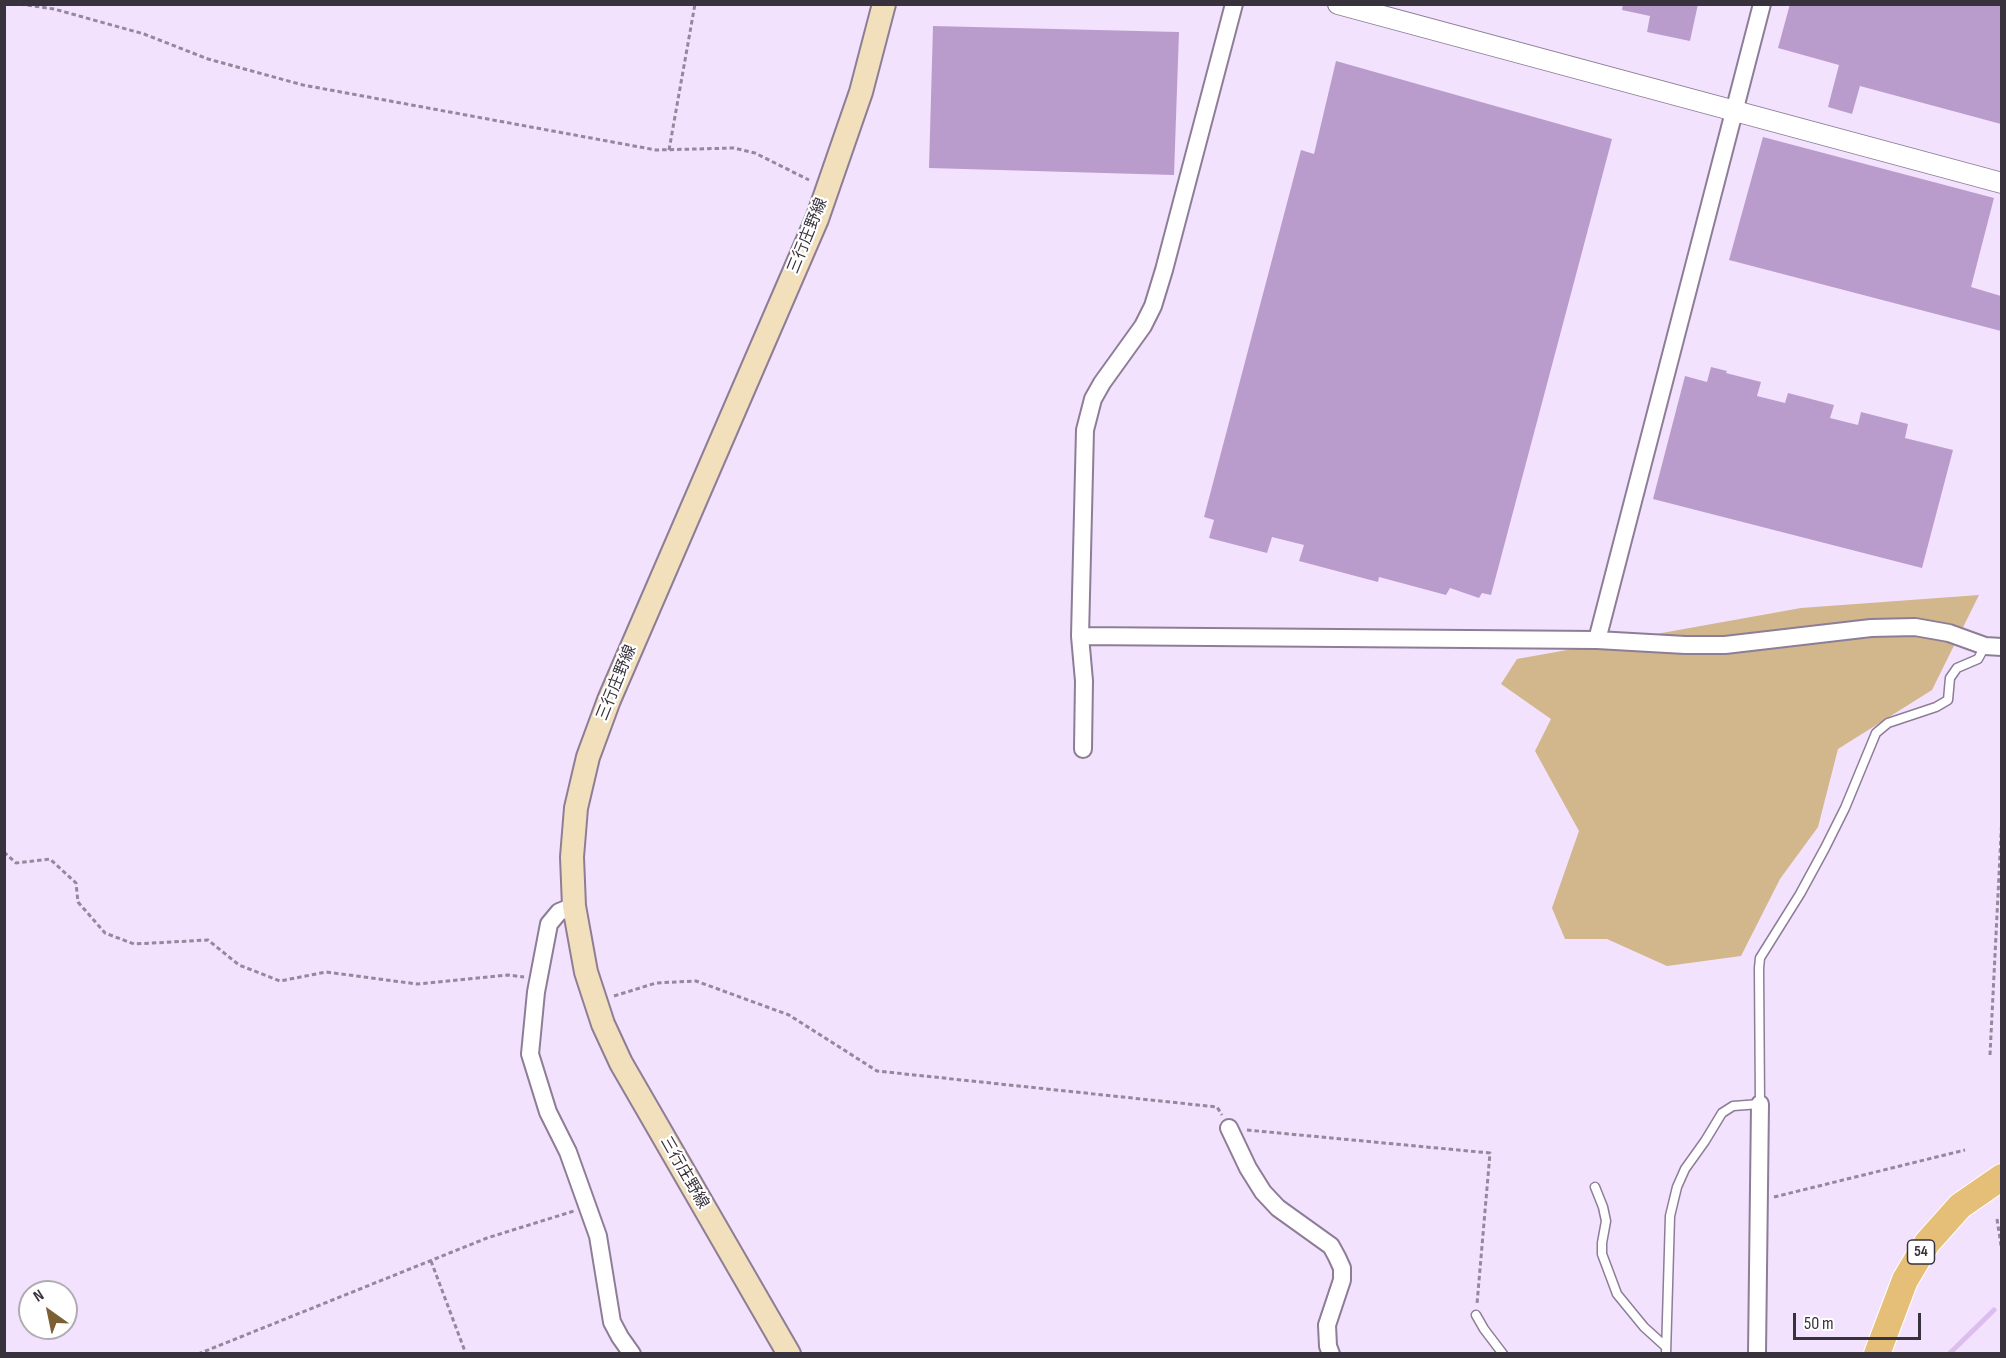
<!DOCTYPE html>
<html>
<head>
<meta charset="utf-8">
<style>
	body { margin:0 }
	#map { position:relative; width:2006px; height:1358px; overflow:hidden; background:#f3e2fe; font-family:"Sofia Sans Condensed",sans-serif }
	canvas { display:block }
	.frame { position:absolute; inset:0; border:6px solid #38323d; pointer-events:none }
	.north { position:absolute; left:18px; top:1280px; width:60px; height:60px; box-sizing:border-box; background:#fff; border:2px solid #afadb1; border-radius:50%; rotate:327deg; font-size:16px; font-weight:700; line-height:24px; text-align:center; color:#38323d }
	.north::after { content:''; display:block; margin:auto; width:21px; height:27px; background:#7c5f32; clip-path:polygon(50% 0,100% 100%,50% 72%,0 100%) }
	.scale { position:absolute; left:1793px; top:1313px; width:128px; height:27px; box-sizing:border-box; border:3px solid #38323d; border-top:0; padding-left:8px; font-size:18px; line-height:21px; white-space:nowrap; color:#38323d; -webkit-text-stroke:4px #fff; paint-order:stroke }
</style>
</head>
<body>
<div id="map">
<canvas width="2006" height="1358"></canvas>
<div class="frame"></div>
<div class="north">N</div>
<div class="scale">50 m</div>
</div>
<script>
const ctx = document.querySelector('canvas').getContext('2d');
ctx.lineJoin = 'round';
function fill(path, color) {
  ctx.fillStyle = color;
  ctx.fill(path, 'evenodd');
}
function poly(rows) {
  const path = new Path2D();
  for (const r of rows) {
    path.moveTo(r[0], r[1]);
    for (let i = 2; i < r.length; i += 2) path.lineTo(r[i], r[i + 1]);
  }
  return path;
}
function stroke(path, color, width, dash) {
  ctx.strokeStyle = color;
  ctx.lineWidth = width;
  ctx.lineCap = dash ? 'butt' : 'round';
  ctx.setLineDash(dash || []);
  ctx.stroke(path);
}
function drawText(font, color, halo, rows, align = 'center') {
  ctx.font = font + ' "Sofia Sans Condensed","Noto Sans JP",sans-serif';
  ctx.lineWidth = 4.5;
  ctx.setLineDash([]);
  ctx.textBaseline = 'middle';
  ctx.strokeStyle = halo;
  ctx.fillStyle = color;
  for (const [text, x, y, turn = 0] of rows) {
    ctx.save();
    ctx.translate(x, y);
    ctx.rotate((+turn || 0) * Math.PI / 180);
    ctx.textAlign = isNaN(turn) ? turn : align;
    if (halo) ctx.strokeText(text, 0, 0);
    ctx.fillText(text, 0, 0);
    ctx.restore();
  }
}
const green = poly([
	[1979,595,1932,690,1838,749,1818,827,1780,879,1741,956,1667,966,1607,939,1565,939,1552,908,1579,831,1535,751,1551,719,1501,684,1517,659,1801,608]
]);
const stream = poly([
	[1949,1354,1994,1310]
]);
const building = poly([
	[1623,4,1698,4,1690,41,1647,32,1650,16,1622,10],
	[1790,4,2001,4,2001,124,1860,86,1852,114,1828,107,1839,65,1778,48],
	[933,26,1179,32,1174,175,929,168],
	[1336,61,1612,139,1491,595,1482,593,1479,598,1450,588,1446,595,1379,577,1378,582,1299,561,1304,545,1272,537,1267,553,1209,538,1214,520,1204,517,1301,150,1314,154],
	[1763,137,1994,198,1971,287,2001,296,2001,331,1729,260],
	[1711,367,1727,371,1726,373,1761,382,1757,396,1785,403,1788,393,1834,405,1830,418,1858,425,1861,412,1908,424,1905,438,1953,450,1922,568,1653,499,1685,376,1707,382]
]);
const path = poly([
	[20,4,54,9,144,34,208,59,303,85,656,150,734,148,755,153,809,180],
	[669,150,695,4],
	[4,852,16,863,50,859,76,883,78,902,105,933,134,944,208,940,239,965,280,981,326,972,417,984,508,975,524,977],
	[614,996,656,983,696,981,789,1015,877,1071,1217,1107,1222,1115],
	[1990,1055,2002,815],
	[1247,1130,1490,1153,1477,1304],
	[1774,1197,1965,1150],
	[1997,1219,2002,1252],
	[431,1261,466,1354],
	[198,1354,487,1238,574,1211]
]);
const service = poly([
	[1595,1187,1603,1207,1606,1221,1602,1243,1602,1254,1617,1294,1644,1327,1666,1347],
	[1476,1315,1484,1329,1503,1354],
	[1666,1354,1670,1216,1677,1187,1685,1169,1705,1141,1722,1113,1733,1106,1760,1104,1759,968,1760,958,1800,894,1825,848,1845,808,1876,733,1888,723,1936,707,1948,700,1950,678,1957,668,1978,659,1985,646]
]);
const minor = poly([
	[1234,4,1164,270,1153,306,1143,326,1102,383,1093,399,1085,430,1080,636,1597,640,1685,645,1725,645,1871,628,1915,627,1949,633,1985,646,2002,647],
	[1080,636,1084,681,1083,749],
	[1597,640,1762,4],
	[574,906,559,912,549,924,536,992,530,1054,548,1112,568,1152,598,1236,612,1322,620,1337,632,1354],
	[1229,1128,1248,1168,1263,1192,1278,1208,1331,1246,1337,1257,1342,1268,1342,1280,1327,1325,1328,1346,1331,1354],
	[1757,1354,1760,1104]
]);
const tertiary = poly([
	[1338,4,2002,183]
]);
const secondary = poly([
	[789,1354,621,1063,603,1024,586,972,574,906,572,857,576,808,588,757,609,700,817,219,861,92,884,4]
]);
const primary = poly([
	[1877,1354,1905,1280,1927,1243,1960,1206,2002,1177]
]);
const shields = [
	[1921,1252,27]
];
const shieldNames = [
	["54",1921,1252]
];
const streetNames = [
	["三行庄野線",808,236,-68],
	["三行庄野線",617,683,-68],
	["三行庄野線",684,1173,60]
];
fill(green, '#d2b68c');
stroke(stream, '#dcbdee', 5);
fill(building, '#ba9ccc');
stroke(service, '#8d7d96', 11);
stroke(minor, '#8d7d96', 20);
stroke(tertiary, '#8d7d96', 22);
stroke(secondary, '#8d7d96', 26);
stroke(primary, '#fff', 28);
stroke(path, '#94889c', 3, [4.5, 3]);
stroke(service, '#fff', 8);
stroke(minor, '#fff', 16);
stroke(tertiary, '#fff', 20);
stroke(secondary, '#f2dfbb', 22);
stroke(primary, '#e5bf77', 26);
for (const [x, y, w] of shields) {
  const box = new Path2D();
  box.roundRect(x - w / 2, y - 12, w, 24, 4.5);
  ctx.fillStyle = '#fff';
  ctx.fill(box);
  stroke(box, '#38323d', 1.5);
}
drawText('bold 15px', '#38323d', null, shieldNames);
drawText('16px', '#38323d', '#fff', streetNames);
</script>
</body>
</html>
